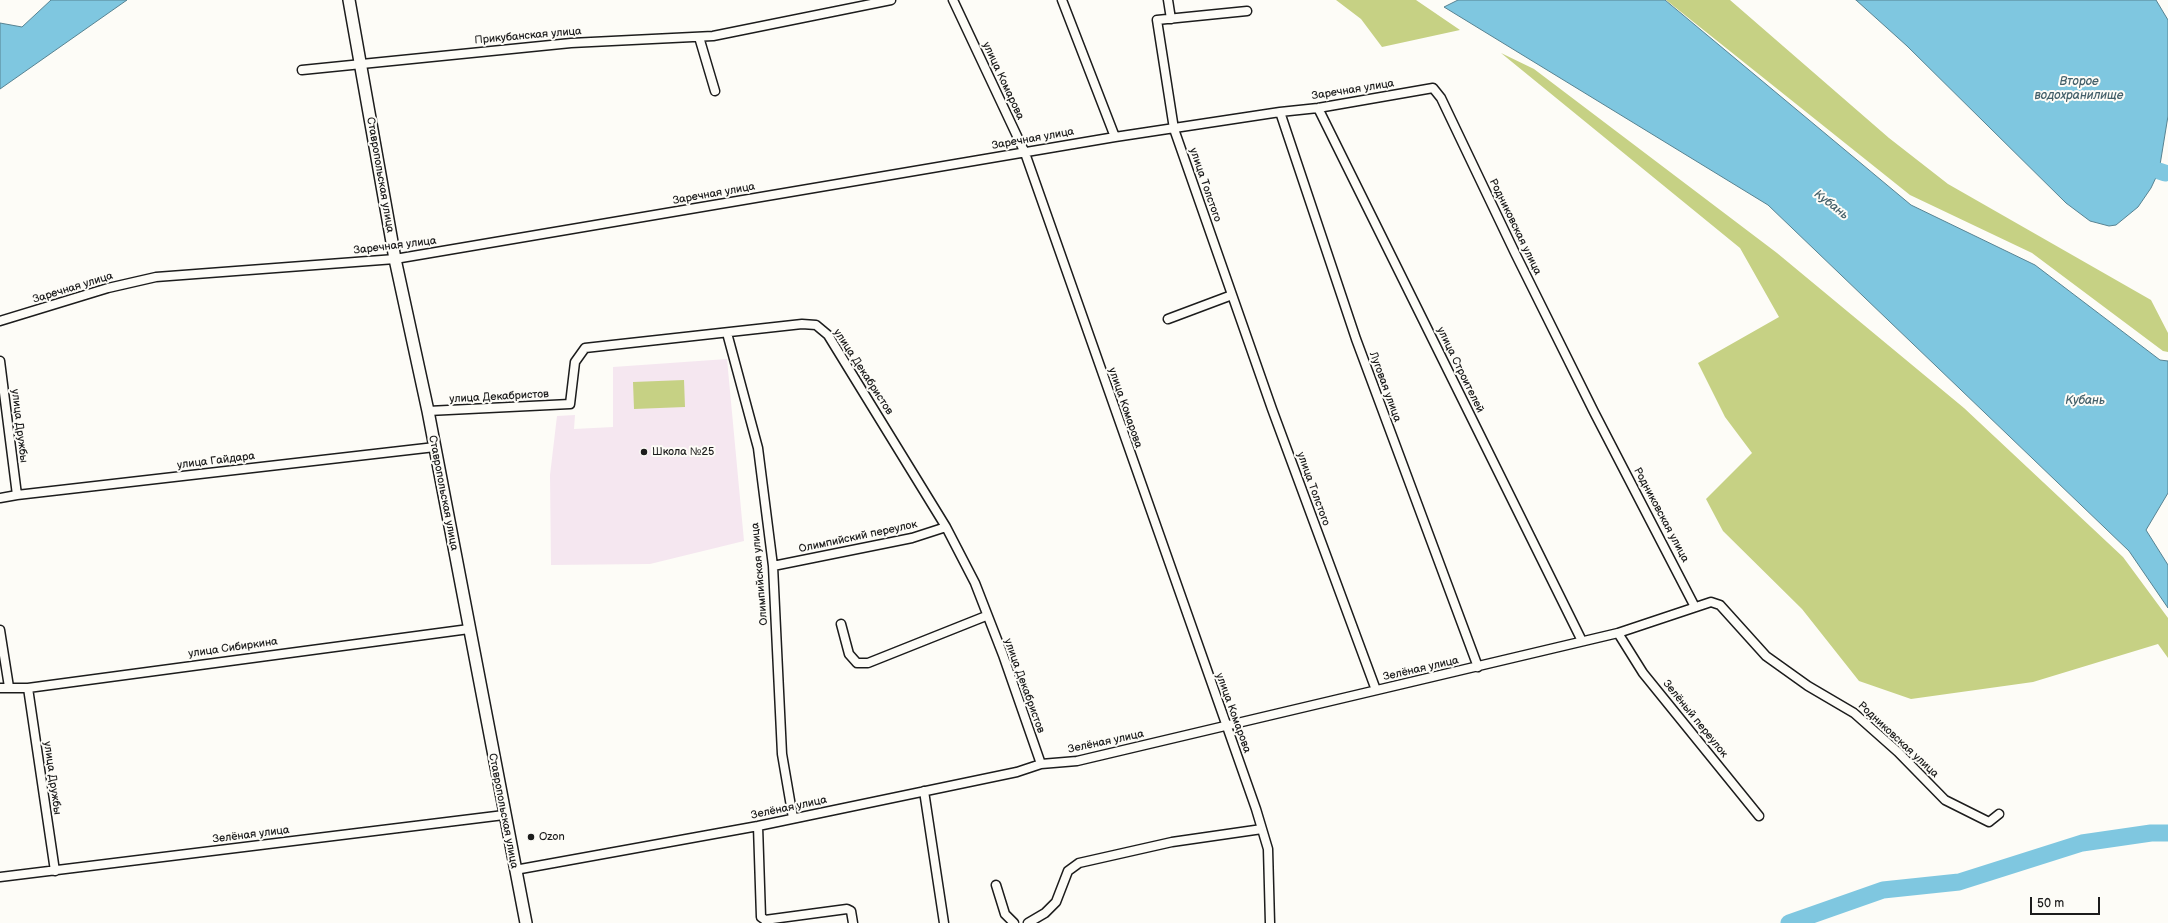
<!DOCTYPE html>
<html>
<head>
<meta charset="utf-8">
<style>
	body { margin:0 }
	#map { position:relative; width:2168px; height:923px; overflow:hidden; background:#fdfcf7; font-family:"Balsamiq Sans",sans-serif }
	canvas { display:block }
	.scale { position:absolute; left:2030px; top:897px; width:70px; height:18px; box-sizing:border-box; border:2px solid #1c1c1c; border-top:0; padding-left:5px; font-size:12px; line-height:14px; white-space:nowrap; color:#1c1c1c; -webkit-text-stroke:3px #fdfcf7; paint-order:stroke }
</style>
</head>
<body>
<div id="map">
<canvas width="2168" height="923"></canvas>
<div class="scale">50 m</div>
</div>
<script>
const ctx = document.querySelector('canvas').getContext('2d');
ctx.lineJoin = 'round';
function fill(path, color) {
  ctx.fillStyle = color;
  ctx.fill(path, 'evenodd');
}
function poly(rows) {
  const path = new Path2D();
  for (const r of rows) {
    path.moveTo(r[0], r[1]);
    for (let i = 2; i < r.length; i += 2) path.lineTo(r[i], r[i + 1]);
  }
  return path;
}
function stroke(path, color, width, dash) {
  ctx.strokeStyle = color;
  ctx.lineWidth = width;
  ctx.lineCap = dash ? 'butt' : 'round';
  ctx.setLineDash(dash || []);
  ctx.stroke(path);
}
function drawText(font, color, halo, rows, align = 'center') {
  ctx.font = font + ' "Balsamiq Sans",sans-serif';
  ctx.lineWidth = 4;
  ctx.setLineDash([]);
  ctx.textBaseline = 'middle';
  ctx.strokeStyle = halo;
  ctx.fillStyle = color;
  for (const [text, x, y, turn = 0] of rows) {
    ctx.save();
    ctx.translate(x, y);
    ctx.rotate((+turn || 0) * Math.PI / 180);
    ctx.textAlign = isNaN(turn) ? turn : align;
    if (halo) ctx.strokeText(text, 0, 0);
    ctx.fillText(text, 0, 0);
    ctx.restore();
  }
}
const built = poly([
	[727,359,744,541,650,564,551,565,550,475,557,416,575,415,574,429,613,427,613,367]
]);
const green = poly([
	[1336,0,1416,0,1460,30,1382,47,1361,19],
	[1666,0,1730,0,1889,138,1948,184,2151,300,2168,333,2168,352,2163,351,2032,253,1910,195],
	[1501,53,1534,69,1777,253,1964,408,2123,557,2168,618,2168,658,2158,644,2033,682,1911,699,1859,681,1802,609,1723,531,1706,499,1752,453,1725,417,1698,363,1779,317,1740,248],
	[684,380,685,407,634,409,633,382]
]);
const water = poly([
	[51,0,127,0,0,89,0,23,22,27,51,0],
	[1458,0,1665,0,1911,205,2035,265,2160,360,2168,361,2168,493,2146,530,2168,565,2168,608,2129,551,1768,205,1444,7,1458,0],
	[1856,0,2156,0,2168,20,2168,116,2159,171,2151,188,2138,207,2116,225,2109,226,2090,221,2066,203,1907,46,1856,0]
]);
const river = poly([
	[2159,171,2165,173],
	[1789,923,1883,890,1959,882,2082,843,2151,833,2168,833]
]);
const minor = poly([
	[953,0,1025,153,1256,809,1268,849,1270,923],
	[1062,0,1115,137],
	[1168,0,1171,19],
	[1247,11,1157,20,1174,129,1272,409,1376,690],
	[699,37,715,91],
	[302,70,571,43,713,36,891,0],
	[1318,108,1582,641],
	[1280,112,1356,339,1478,667],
	[1168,319,1232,295],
	[0,321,108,288,156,277,395,259,1115,137,1280,112,1318,108,1433,88,1441,98,1515,253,1594,412,1695,607],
	[727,333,758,448,773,566,782,754,793,818],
	[0,361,17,495],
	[428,411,570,404,575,362,585,348,802,324,816,325,828,335,946,527,975,583,1003,655,1041,764],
	[0,498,17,495,435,447],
	[773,566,912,538,946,527],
	[841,624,849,654,857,663,868,663,986,616],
	[0,630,9,687],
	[1618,633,1643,673,1759,816],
	[0,688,28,688,469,629],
	[28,688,55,871],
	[924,791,944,923],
	[758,826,761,917,765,920,847,909,851,911,853,923],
	[515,870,758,826,1017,772,1041,764,1077,761,1618,633,1711,602,1720,605,1766,656,1808,686,1854,713,1898,752,1945,800,1989,822,1999,814],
	[0,877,504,815],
	[996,885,1005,914,1014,923],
	[1028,923,1045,913,1056,902,1068,871,1079,863,1172,842,1262,829]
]);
const secondary = poly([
	[349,0,395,259,428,411,526,923]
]);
const markers = [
	[644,452,4,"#1c1c1c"],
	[531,837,4,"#1c1c1c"]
];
const streetNames = [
	["Прикубанская улица",528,36,-5],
	["улица Комарова",1003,81,65],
	["Заречная улица",1353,90,-9],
	["Заречная улица",1033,139,-10],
	["Ставропольская улица",380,175,80],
	["улица Толстого",1205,185,71],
	["Заречная улица",714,194,-10],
	["Родниковская улица",1515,227,64],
	["Заречная улица",395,246,-7],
	["Заречная улица",73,288,-17],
	["улица Строителей",1460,370,64],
	["улица Декабристов",863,372,57],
	["Луговая улица",1385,387,70],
	["улица Декабристов",499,397,-3],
	["улица Комарова",1125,408,71],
	["улица Дружбы",19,426,83],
	["улица Гайдара",216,461,-7],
	["улица Толстого",1313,489,70],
	["Ставропольская улица",443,493,79],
	["Родниковская улица",1661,515,62],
	["Олимпийский переулок",858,537,-12],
	["Олимпийская улица",760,574,-95],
	["улица Сибиркина",233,648,-8],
	["Зелёная улица",1421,669,-13],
	["улица Декабристов",1024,686,70],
	["улица Комарова",1233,713,70],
	["Зелёный переулок",1695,719,51],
	["Родниковская улица",1898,740,43],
	["Зелёная улица",1106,742,-12],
	["улица Дружбы",52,778,82],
	["Зелёная улица",789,808,-12],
	["Ставропольская улица",503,811,79],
	["Зелёная улица",251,835,-7]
];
const poiNames = [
	["Школа №25",652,452],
	["Ozon",539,837]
];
const waterNames = [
	["Второе",2079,82],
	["водохранилище",2079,96],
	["Кубань",1831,205,38],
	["Кубань",2085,401]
];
fill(built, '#f5e7f0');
fill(green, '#c6d184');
fill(water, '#7fc7e0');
stroke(water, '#578392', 1);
stroke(river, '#7fc7e0', 17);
stroke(minor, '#1c1c1c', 11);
stroke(secondary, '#1c1c1c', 14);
stroke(minor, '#fdfcf7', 8);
stroke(secondary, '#fdfcf7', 11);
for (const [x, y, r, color] of markers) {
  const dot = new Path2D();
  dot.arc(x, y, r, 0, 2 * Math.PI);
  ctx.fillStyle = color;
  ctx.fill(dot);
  stroke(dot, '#fdfcf7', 1.5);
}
drawText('11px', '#1c1c1c', '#fdfcf7', streetNames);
drawText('11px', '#1c1c1c', '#fdfcf7', poiNames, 'left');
drawText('italic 12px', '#44606a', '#fdfcf7', waterNames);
</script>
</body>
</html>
